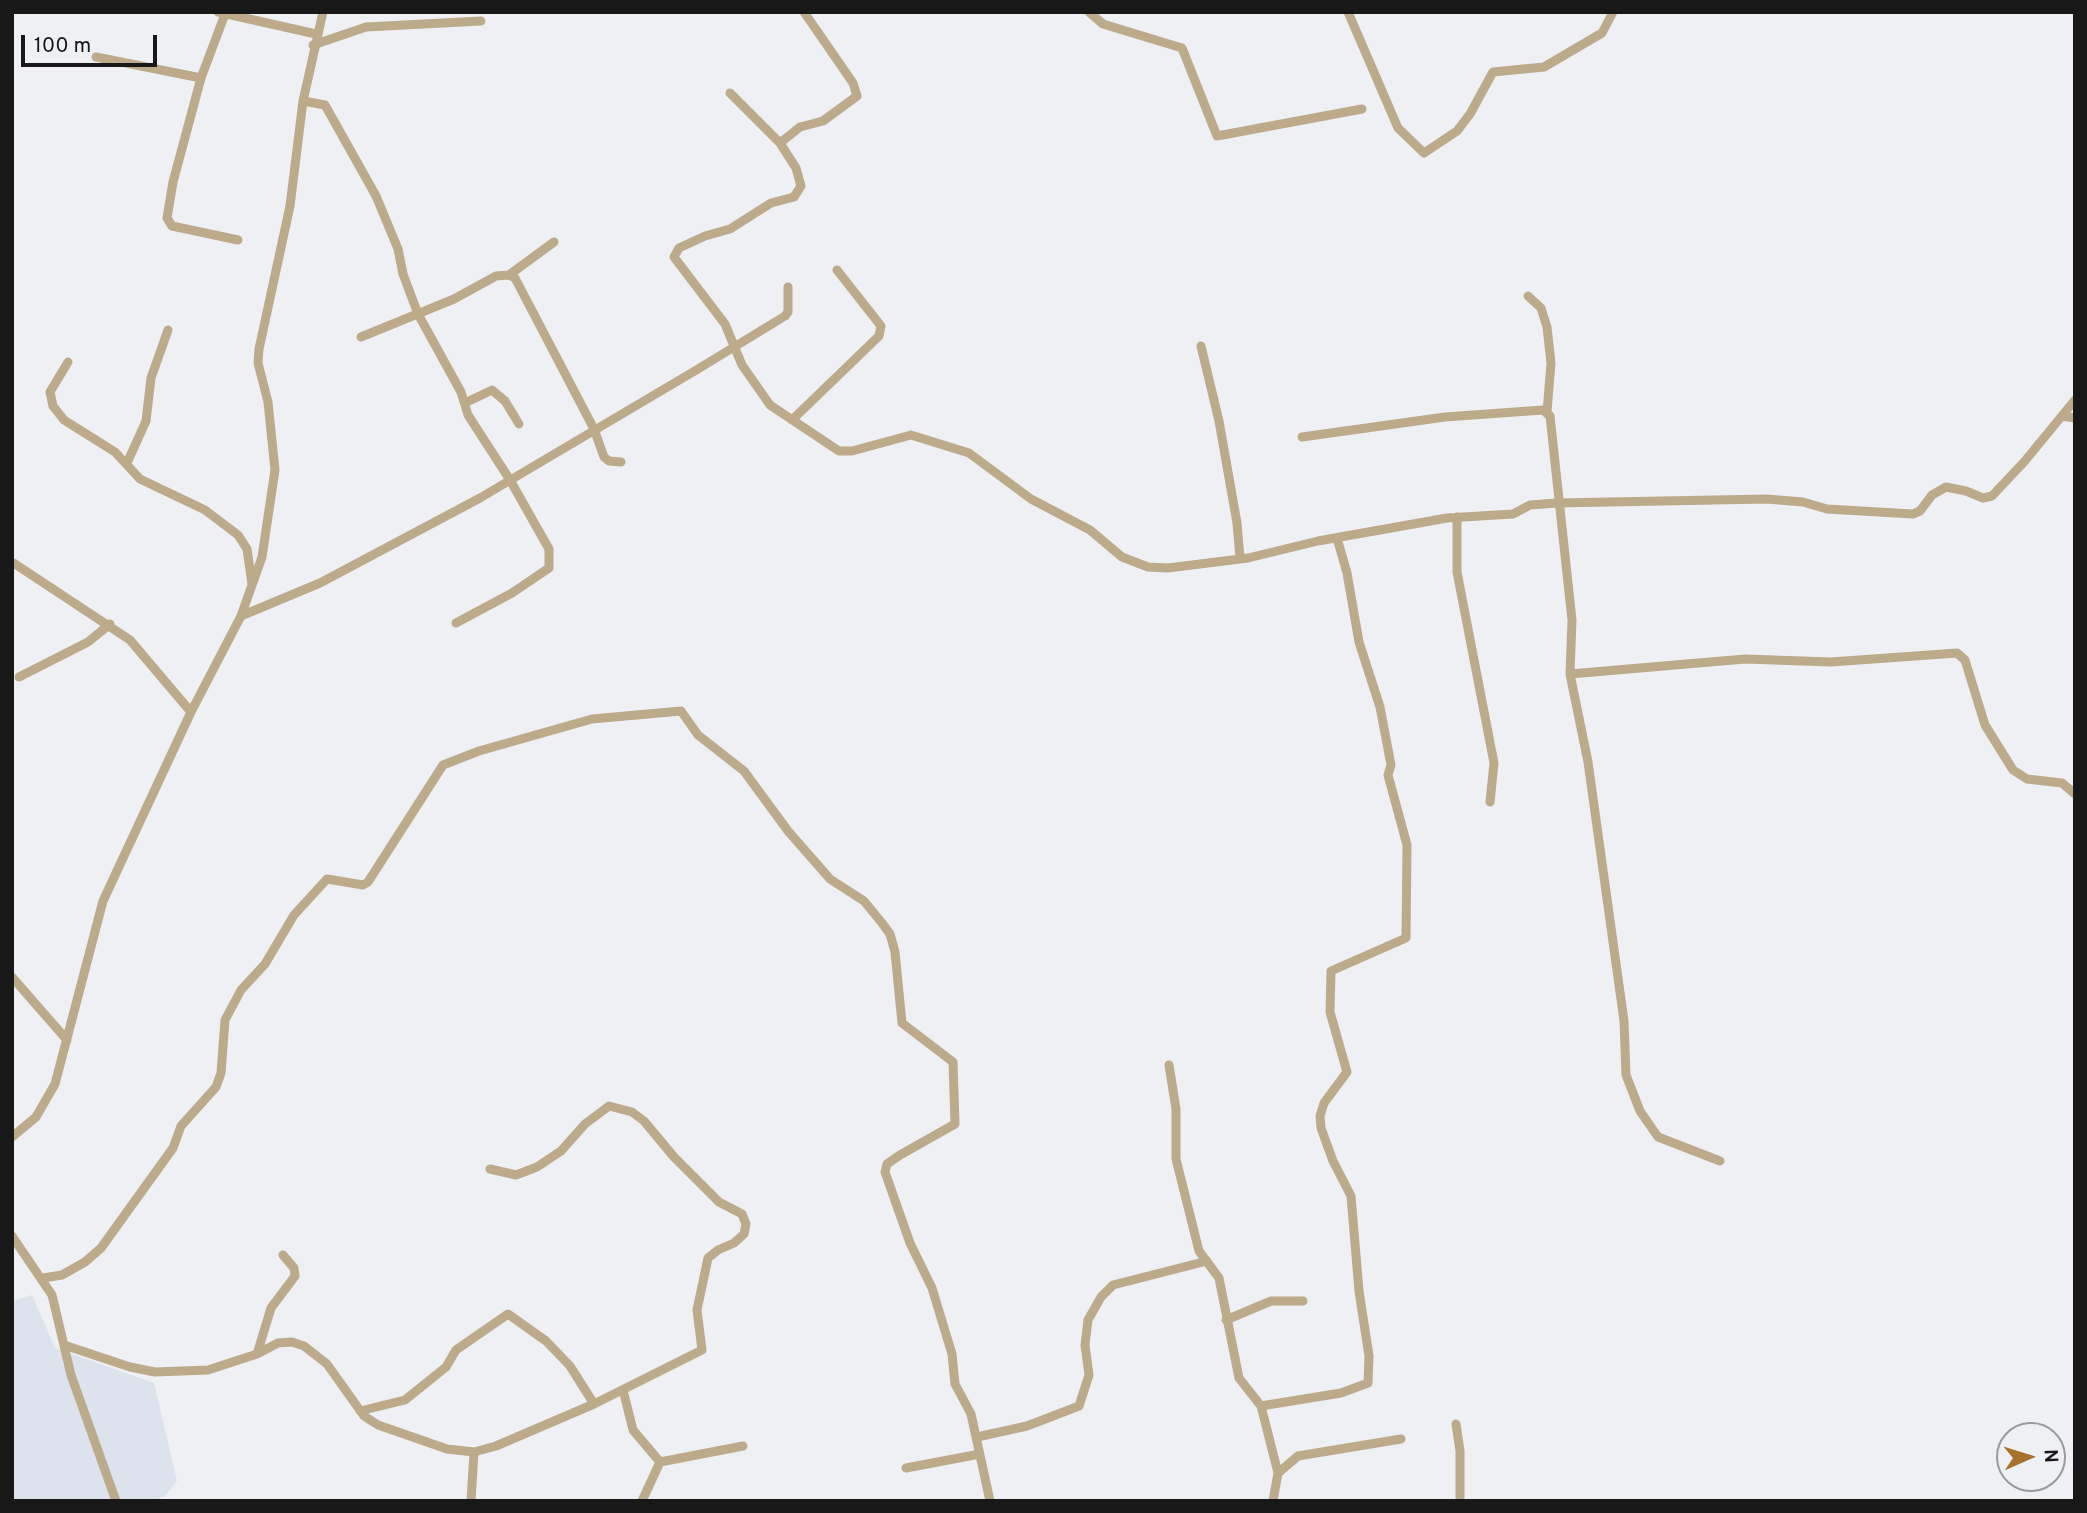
<!DOCTYPE html>
<html>
<head>
<meta charset="utf-8">
<style>
	body { margin:0 }
	#map { position:relative; width:2087px; height:1513px; overflow:hidden; background:#eef0f3; font-family:Overpass,sans-serif }
	canvas { display:block }
	.frame { position:absolute; inset:0; border:14px solid #181819; pointer-events:none }
	.north { position:absolute; left:1996px; top:1422px; width:70px; height:70px; box-sizing:border-box; background:#eef0f3; border:2px solid #989a9c; border-radius:50%; rotate:87deg; font-size:19px; font-weight:700; line-height:28px; text-align:center; color:#181819 }
	.north::after { content:''; display:block; margin:auto; width:24px; height:32px; background:#a8722d; clip-path:polygon(50% 0,100% 100%,50% 72%,0 100%) }
	.scale { position:absolute; left:21px; top:35px; width:136px; height:32px; box-sizing:border-box; border:4px solid #181819; border-top:0; padding-left:9px; font-size:21px; line-height:24px; white-space:nowrap; color:#181819; -webkit-text-stroke:5px #eef0f3; paint-order:stroke }
</style>
</head>
<body>
<div id="map">
<canvas width="2087" height="1513"></canvas>
<div class="frame"></div>
<div class="north">N</div>
<div class="scale">100 m</div>
</div>
<script>
const ctx = document.querySelector('canvas').getContext('2d');
ctx.lineJoin = 'round';
function fill(path, color) {
  ctx.fillStyle = color;
  ctx.fill(path, 'evenodd');
}
function poly(rows) {
  const path = new Path2D();
  for (const r of rows) {
    path.moveTo(r[0], r[1]);
    for (let i = 2; i < r.length; i += 2) path.lineTo(r[i], r[i + 1]);
  }
  return path;
}
function stroke(path, color, width, dash) {
  ctx.strokeStyle = color;
  ctx.lineWidth = width;
  ctx.lineCap = dash ? 'butt' : 'round';
  ctx.setLineDash(dash || []);
  ctx.stroke(path);
}
const built = poly([
	[32,1295,55,1348,154,1383,177,1481,166,1495,154,1501,12,1501,12,1301]
]);
const minor = poly([
	[218,12,316,34],
	[1089,12,1103,24,1182,48,1217,136,1362,109],
	[1348,12,1398,128,1424,153,1457,131,1470,114,1493,72,1544,67,1602,33,1613,12],
	[225,14,201,78,173,182,167,218,172,226,238,240],
	[313,45,366,27,481,21],
	[96,57,201,78],
	[730,93,780,143,796,168,801,186,794,197,771,203,730,229,705,236,679,248,674,257,725,324,742,365,770,405,839,451,852,451,911,435,969,453,1031,499,1090,530,1122,557,1148,567,1168,568,1248,558,1318,541,1447,518,1513,514,1530,505,1557,503,1767,499,1803,502,1827,509,1913,514,1920,511,1932,495,1946,487,1966,491,1983,498,1992,496,2024,462,2075,400],
	[303,101,325,105,376,196,398,249,403,274,418,314,461,392,468,415,510,480,549,549,549,568,512,593,456,623],
	[780,143,800,127,823,121,857,96,853,83,804,12],
	[509,275,554,242],
	[1528,296,1541,308,1547,327,1551,363,1547,412],
	[361,337,454,299,496,276,509,275,515,278,594,429,604,457,609,461,621,462],
	[1201,346,1219,421,1237,523,1240,558],
	[68,362,50,392,53,406,64,420,115,452,140,479,205,510,238,535,247,549,252,584],
	[465,403,492,390,505,401,519,424],
	[2062,416,2075,418],
	[792,420,879,336,881,326,837,270],
	[1302,437,1445,417,1543,410,1550,416,1572,620,1570,674,1588,762,1624,1021,1626,1075,1640,1111,1658,1137,1720,1161],
	[127,463,146,421,151,378,168,330],
	[1457,517,1457,572,1494,763,1490,802],
	[12,562,130,640,191,712],
	[241,616,320,583,480,498,698,369,785,316,788,312,788,287],
	[1570,674,1745,659,1831,662,1957,653,1965,660,1985,725,2013,770,2027,779,2062,783,2075,794],
	[19,677,88,642,110,624],
	[12,977,67,1040],
	[1169,1065,1176,1109,1176,1159,1199,1251,1219,1278,1239,1378,1261,1406,1278,1473],
	[12,1137,36,1117,55,1084,103,901,191,712,241,616,262,557,275,470,268,402,258,363,259,349,290,206,303,101,323,12],
	[12,1236,52,1295,71,1375,116,1501],
	[43,1278,62,1275,85,1262,101,1248,173,1148,181,1126,216,1087,221,1073,225,1020,241,990,265,964,294,915,327,879,363,885,368,882,443,765,479,751,592,719,681,711,698,735,744,771,788,831,830,879,864,901,882,923,890,934,895,952,902,1023,953,1062,955,1124,900,1155,887,1164,885,1172,910,1243,932,1288,952,1354,955,1384,971,1414,990,1501],
	[1226,1320,1271,1301,1303,1301],
	[64,1345,130,1367,155,1372,208,1370,257,1354,278,1343,292,1342,304,1346,327,1364,364,1416,378,1425,447,1449,474,1452,496,1446,594,1404,702,1350,697,1310,708,1258,718,1250,734,1243,744,1234,746,1224,742,1214,719,1202,674,1157,644,1121,632,1112,609,1106,585,1124,561,1151,537,1167,516,1175,490,1169],
	[257,1354,271,1308,295,1276,294,1268,283,1255],
	[623,1390,633,1430,660,1462,743,1446],
	[1261,1406,1341,1393,1368,1383,1369,1356,1359,1291,1351,1196,1333,1161,1321,1128,1320,1116,1324,1103,1347,1072,1330,1012,1331,971,1406,938,1407,845,1388,775,1391,765,1380,707,1359,642,1347,573,1337,538],
	[360,1411,405,1400,446,1367,456,1350,508,1314,546,1341,570,1366,594,1404],
	[1456,1424,1460,1451,1460,1501],
	[977,1437,1027,1426,1079,1406,1089,1375,1085,1345,1088,1320,1101,1297,1113,1285,1207,1261],
	[906,1468,980,1454],
	[471,1501,474,1452],
	[642,1501,660,1462],
	[1273,1501,1278,1473,1298,1456,1401,1439]
]);
fill(built, '#dce3ec');
stroke(minor, '#bdaa8b', 9);
</script>
</body>
</html>
